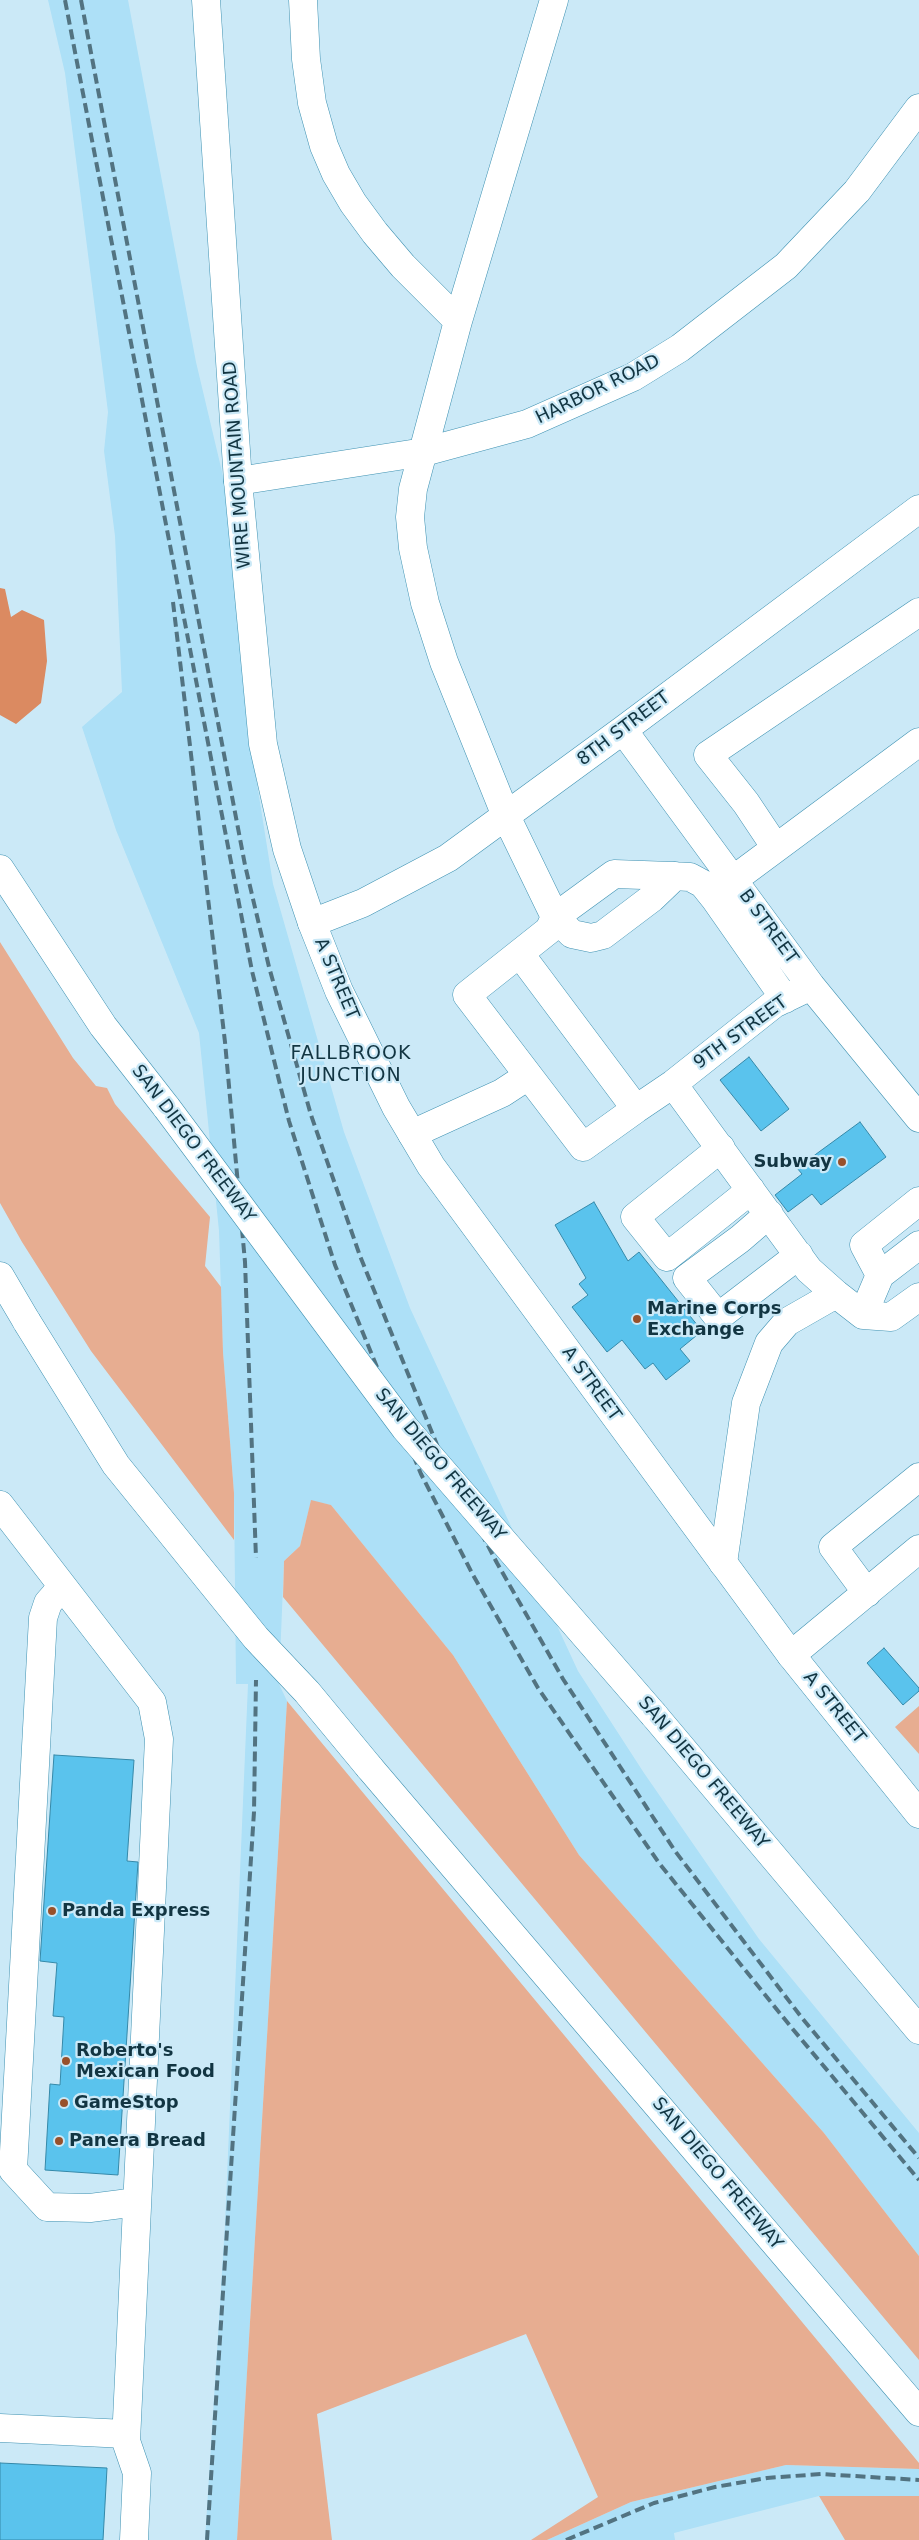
<!DOCTYPE html>
<html>
<head>
<meta charset="utf-8">
<style>
	body { margin:0 }
	canvas { display:block; background:#cbe9f7 }
</style>
</head>
<body>
<canvas width="919" height="2540"></canvas>
<script>
const ctx = document.querySelector('canvas').getContext('2d');
ctx.lineJoin = 'round';
function fill(path, color) {
  ctx.fillStyle = color;
  ctx.fill(path, 'evenodd');
}
function poly(rows) {
  const path = new Path2D();
  for (const r of rows) {
    path.moveTo(r[0], r[1]);
    for (let i = 2; i < r.length; i += 2) path.lineTo(r[i], r[i + 1]);
  }
  return path;
}
function stroke(path, color, width, dash) {
  ctx.strokeStyle = color;
  ctx.lineWidth = width;
  ctx.lineCap = dash ? 'butt' : 'round';
  ctx.setLineDash(dash || []);
  ctx.stroke(path);
}
function drawText(font, color, halo, rows, align = 'center') {
  ctx.font = font + ' "DejaVu Sans",sans-serif';
  ctx.lineWidth = 4.5;
  ctx.setLineDash([]);
  ctx.textBaseline = 'middle';
  ctx.strokeStyle = halo;
  ctx.fillStyle = color;
  for (const [text, x, y, turn = 0] of rows) {
    ctx.save();
    ctx.translate(x, y);
    ctx.rotate((+turn || 0) * Math.PI / 180);
    ctx.textAlign = isNaN(turn) ? turn : align;
    if (halo) ctx.strokeText(text, 0, 0);
    ctx.fillText(text, 0, 0);
    ctx.restore();
  }
}
const built = poly([
	[48,0,128,0,196,362,223,476,254,765,273,884,344,1132,410,1308,578,1671,644,1773,759,1939,919,2133,919,2256,824,2133,579,1855,453,1655,331,1505,311,1501,300,1546,284,1561,279,1684,287,1701,237,2540,205,2540,225,2224,248,1684,236,1684,234,1493,223,1352,219,1231,199,1033,116,830,82,727,122,692,115,536,104,451,108,412,65,73],
	[786,2465,919,2469,919,2496,819,2496,674,2533,675,2540,547,2540,631,2502]
]);
const green = poly([
	[0,942,73,1058,96,1086,107,1088,115,1104,210,1217,205,1266,221,1287,223,1352,234,1493,234,1540,91,1351,22,1242,0,1203],
	[311,1500,331,1505,453,1655,579,1855,824,2133,919,2256,919,2360,283,1597,284,1561,300,1546],
	[287,1701,919,2463,919,2469,786,2465,631,2502,547,2540,531,2540,598,2497,526,2334,317,2414,332,2540,237,2540],
	[919,1706,919,1754,895,1727],
	[819,2496,919,2496,919,2540,845,2540]
]);
const forest = poly([
	[0,588,5,589,11,617,22,610,44,620,47,661,41,703,16,724,0,715]
]);
const building = poly([
	[749,1057,789,1109,761,1131,720,1080,749,1057],
	[860,1122,886,1157,821,1205,812,1194,788,1212,775,1195,802,1174,797,1168,860,1122],
	[594,1202,628,1261,639,1252,702,1331,680,1349,690,1361,666,1380,653,1363,645,1369,622,1340,607,1352,572,1307,588,1295,579,1284,586,1278,555,1225,594,1202],
	[884,1648,919,1688,919,1691,903,1705,867,1663,884,1648],
	[54,1755,134,1760,127,1861,138,1862,118,2175,45,2170,50,2084,60,2085,64,2017,53,2016,57,1963,40,1961,54,1755],
	[0,2463,107,2468,103,2540,0,2540,0,2463]
]);
const minor = poly([
	[303,0,306,59,312,103,324,146,336,174,353,203,375,233,403,266,458,321],
	[238,481,424,452,527,424,633,377,680,348,786,266,857,191,919,108],
	[623,730,811,986,919,1118],
	[776,848,746,803,708,755,919,612],
	[675,876,652,898,603,935,591,938,572,934,555,917,614,874,672,876,690,877,703,884,715,899,785,999],
	[733,880,919,742],
	[312,923,363,903,448,858,623,730,919,509],
	[520,954,636,1109,583,1147,467,995,549,930,555,917,506,816,444,662,425,603,413,548,410,517,413,489,458,321,554,0],
	[673,1084,809,1270,836,1294,863,1315,891,1317,919,1297],
	[636,1109,673,1084,774,1004,801,991],
	[412,1134,502,1093,528,1076],
	[721,1148,635,1217,667,1257,751,1190],
	[769,1214,740,1239,687,1278,718,1317,799,1255],
	[880,1275,864,1245,919,1201],
	[863,1315,880,1275,919,1245],
	[0,1505,152,1702,159,1739,126,2441,137,2473,134,2540],
	[723,1563,746,1403,769,1343,787,1322,836,1294],
	[62,1587,48,1603,43,1618,13,2170,47,2207,90,2208,137,2202],
	[867,1593,833,1547,919,1477],
	[791,1655,919,1549],
	[0,2428,126,2434]
]);
const major = poly([
	[206,0,238,481,263,744,287,849,312,923,339,991,396,1107,431,1166,791,1655,919,1814]
]);
const highway = poly([
	[0,869,103,1026,167,1108],
	[0,1276,27,1322],
	[654,1715,919,2030],
	[369,1767,919,2412]
]);
const rail = poly([
	[65,0,252,971,289,1121,335,1265,421,1474,473,1575,538,1688,659,1863,791,2027,919,2180],
	[81,0,245,865,269,967,311,1115,360,1256,444,1462,497,1563,563,1679,675,1851,802,2018,919,2158],
	[173,602,225,1042,245,1262,256,1558],
	[207,2540,254,1812,256,1680],
	[566,2540,654,2503,715,2487,767,2478,821,2474,919,2480]
]);
const highwayBridge = poly([
	[167,1108,405,1428,654,1715],
	[27,1322,116,1465,256,1638,307,1692,369,1767]
]);
const markers = [
	[842,1162,5,"#98512b"],
	[637,1319,5,"#98512b"],
	[52,1911,5,"#98512b"],
	[66,2061,5,"#98512b"],
	[64,2103,5,"#98512b"],
	[59,2141,5,"#98512b"]
];
const streetNames = [
	["HARBOR ROAD",598,390,-26],
	["WIRE MOUNTAIN ROAD",238,465,-94],
	["8TH STREET",624,729,-37],
	["B STREET",768,927,54],
	["A STREET",336,979,67],
	["9TH STREET",741,1033,-36],
	["SAN DIEGO FREEWAY",193,1144,53],
	["A STREET",591,1384,54],
	["SAN DIEGO FREEWAY",440,1465,50],
	["A STREET",834,1708,51],
	["SAN DIEGO FREEWAY",703,1773,50],
	["SAN DIEGO FREEWAY",717,2174,50]
];
const poiNames = [
	["Subway",832,1162,"right"],
	["Marine Corps",647,1309],
	["Exchange",647,1330],
	["Panda Express",62,1911],
	["Roberto's",76,2051],
	["Mexican Food",76,2072],
	["GameStop",74,2103],
	["Panera Bread",69,2141]
];
const neighbourhoodNames = [
	["FALLBROOK",351,1054],
	["JUNCTION",351,1076]
];
fill(built, '#ade0f7');
fill(green, '#e7ad91');
fill(forest, '#db8a61');
fill(building, '#5ac3ed');
stroke(building, '#3589a9', 1);
stroke(minor, '#3f92b2', 29);
stroke(major, '#3f92b2', 29);
stroke(highway, '#3f92b2', 29);
stroke(minor, '#fff', 28);
stroke(major, '#fff', 28);
stroke(highway, '#fff', 28);
stroke(rail, '#527381', 4, [10, 5]);
stroke(highwayBridge, '#3f92b2', 29, []);
stroke(highwayBridge, '#fff', 28);
for (const [x, y, r, color] of markers) {
  const dot = new Path2D();
  dot.arc(x, y, r, 0, 2 * Math.PI);
  ctx.fillStyle = color;
  ctx.fill(dot);
  stroke(dot, '#cbe9f7', 2);
}
drawText('18px', '#123542', '#cbe9f7', streetNames);
drawText('bold 18px', '#123542', '#cbe9f7', poiNames, 'left');
ctx.letterSpacing = '1px';
drawText('19px', '#123542', '#cbe9f7', neighbourhoodNames);
ctx.letterSpacing = '0px';
</script>
</body>
</html>
